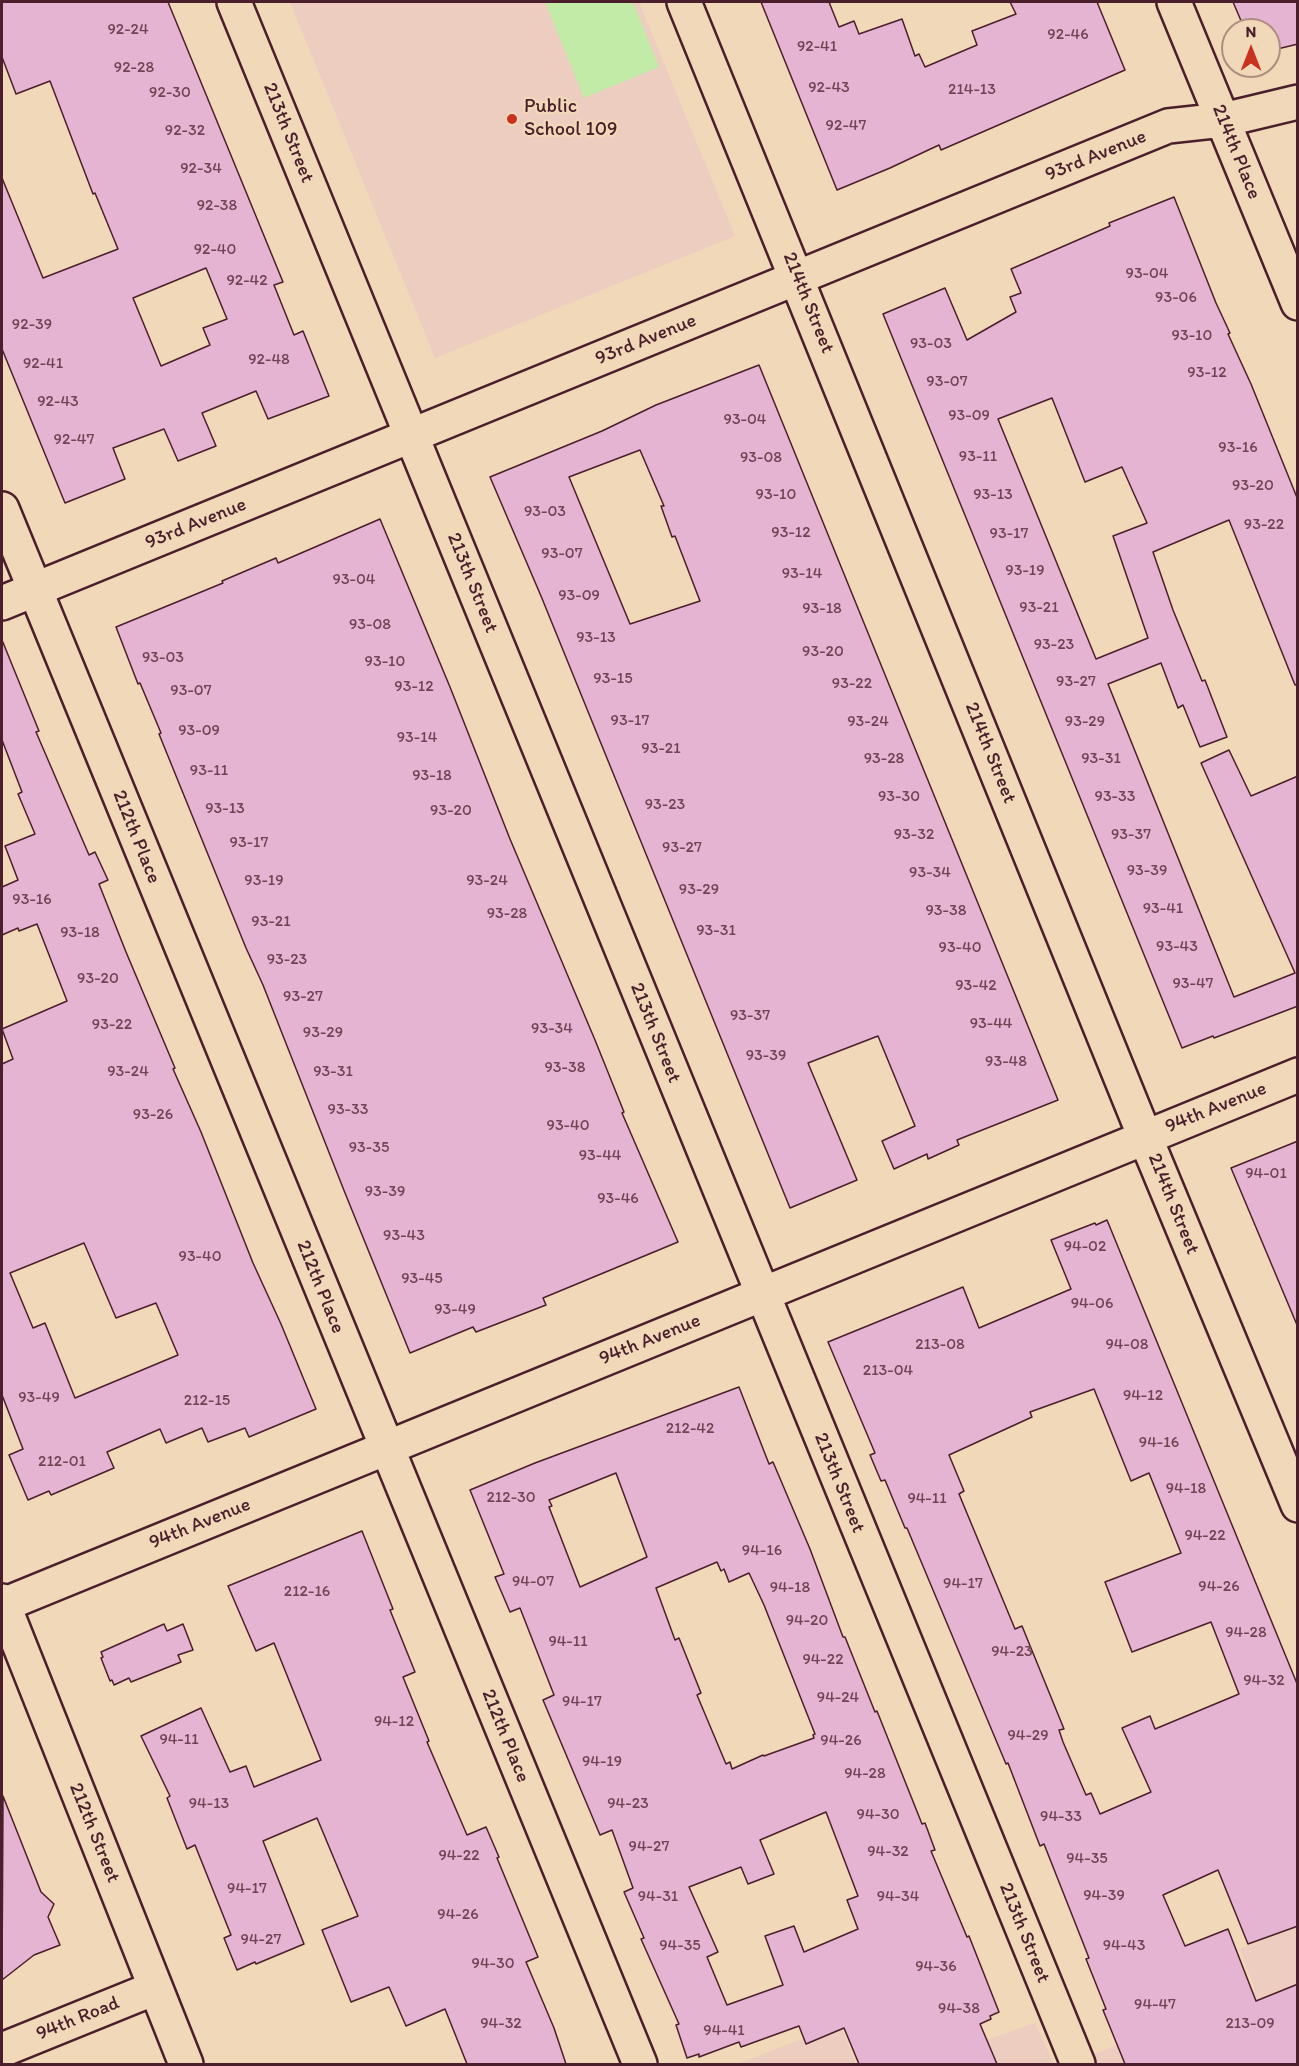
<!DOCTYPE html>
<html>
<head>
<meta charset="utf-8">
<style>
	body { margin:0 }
	#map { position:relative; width:1299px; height:2066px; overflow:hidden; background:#f1d8b9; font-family:Itim,sans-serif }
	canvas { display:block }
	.frame { position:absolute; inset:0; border:3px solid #4a1f2b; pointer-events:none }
	.north { position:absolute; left:1221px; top:18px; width:60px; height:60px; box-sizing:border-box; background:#f1d8b9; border:2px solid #ae8e80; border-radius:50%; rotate:0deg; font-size:16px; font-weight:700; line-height:24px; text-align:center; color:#4a1f2b }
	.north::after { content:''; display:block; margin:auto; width:21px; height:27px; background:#c8321e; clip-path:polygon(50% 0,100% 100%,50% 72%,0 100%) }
</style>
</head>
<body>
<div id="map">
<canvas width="1299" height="2066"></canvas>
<div class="frame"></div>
<div class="north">N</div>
</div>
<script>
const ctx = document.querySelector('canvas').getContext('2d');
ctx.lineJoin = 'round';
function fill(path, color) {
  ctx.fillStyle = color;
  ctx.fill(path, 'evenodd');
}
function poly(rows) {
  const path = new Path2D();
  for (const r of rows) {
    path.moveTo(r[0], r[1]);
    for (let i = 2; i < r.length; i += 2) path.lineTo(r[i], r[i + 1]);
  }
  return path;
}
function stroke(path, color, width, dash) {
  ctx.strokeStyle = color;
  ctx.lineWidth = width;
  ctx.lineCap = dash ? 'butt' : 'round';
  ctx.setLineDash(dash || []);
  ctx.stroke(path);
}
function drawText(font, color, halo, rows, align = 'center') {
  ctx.font = font + ' Itim,sans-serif';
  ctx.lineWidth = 4.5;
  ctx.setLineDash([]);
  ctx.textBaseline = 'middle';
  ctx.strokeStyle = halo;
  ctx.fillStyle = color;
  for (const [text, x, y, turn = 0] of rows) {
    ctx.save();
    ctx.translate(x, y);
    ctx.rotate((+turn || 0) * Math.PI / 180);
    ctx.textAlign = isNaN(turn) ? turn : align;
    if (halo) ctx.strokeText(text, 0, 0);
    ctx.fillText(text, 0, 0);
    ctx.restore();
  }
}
const built = poly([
	[290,2,639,2,735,236,435,358],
	[1297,1926,1297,2064,1069,2064,1255,1990,1240,1949],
	[1035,2023,1054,2064,918,2064],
	[840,2024,856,2064,738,2064]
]);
const green = poly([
	[545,2,633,2,659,67,584,98]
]);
const building = poly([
	[2,2,168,2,283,282,274,285,294,335,303,331,329,396,268,419,256,391,202,413,216,446,178,461,164,429,113,448,125,479,65,503,2,349,2,178,43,278,118,249,95,193,93,194,50,81,16,94,2,57,2,2],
	[206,268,227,319,203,328,210,345,161,366,133,298,206,268],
	[761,2,829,2,839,27,854,21,859,34,902,19,915,56,919,54,925,67,977,45,972,31,1016,14,1010,2,1097,2,1125,70,941,150,939,145,890,168,837,190,761,2],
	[1233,2,1298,2,1298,44,1269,51,1269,30,1245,30,1233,2],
	[1174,197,1216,303,1230,333,1228,334,1251,384,1298,500,1298,684,1295,685,1229,520,1153,552,1173,610,1202,681,1205,680,1227,737,1200,747,1183,705,1178,708,1161,663,1108,684,1234,997,1295,973,1201,763,1229,750,1251,796,1298,776,1298,1006,1214,1038,1213,1036,1182,1048,883,314,945,288,967,340,1016,312,1010,297,1021,293,1011,269,1110,226,1109,223,1174,197],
	[1052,398,1085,482,1122,467,1147,523,1113,536,1148,638,1096,659,998,419,1052,398],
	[759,365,1058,1100,957,1140,959,1145,928,1159,927,1154,894,1169,882,1141,915,1126,878,1036,808,1063,857,1180,790,1208,541,596,490,477,602,431,656,405,759,365],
	[640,450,664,506,661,506,672,537,675,536,700,601,630,624,569,477,640,450],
	[380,519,450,687,510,839,595,1040,624,1112,622,1113,678,1242,543,1298,546,1305,476,1332,473,1327,410,1353,345,1193,263,985,246,948,159,734,161,733,140,683,138,684,116,627,223,583,222,581,276,558,278,563,380,519],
	[2,640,39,731,36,732,89,855,95,852,108,880,99,884,126,952,175,1068,173,1069,201,1132,253,1263,281,1324,316,1409,249,1437,245,1428,208,1442,202,1428,166,1443,160,1429,107,1452,114,1468,51,1495,49,1491,28,1500,9,1455,23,1449,2,1395,2,1064,13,1059,2,1029,67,1001,37,924,19,931,18,928,2,935,2,887,18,880,5,846,35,834,18,794,22,792,2,740,2,640],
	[84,1243,116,1318,156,1303,178,1355,75,1398,45,1323,33,1328,10,1273,84,1243],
	[1298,1141,1298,1325,1297,1325,1231,1168,1298,1141],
	[1107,1220,1298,1686,1298,1926,1248,1944,1218,1870,1163,1895,1185,1946,1228,1929,1256,2001,1298,1984,1298,2064,1125,2064,1103,2010,1106,2009,1086,1959,1089,1958,1044,1844,1040,1846,1008,1763,1006,1764,907,1528,905,1528,885,1480,881,1481,870,1455,875,1453,828,1342,963,1287,979,1328,1071,1289,1051,1240,1095,1223,1096,1225,1107,1220],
	[1094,1389,1131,1481,1149,1473,1181,1553,1105,1582,1132,1652,1211,1622,1239,1694,1155,1729,1150,1716,1122,1728,1151,1792,1100,1814,1091,1793,1086,1795,1063,1742,1059,1730,1064,1729,1022,1626,1015,1629,959,1494,964,1491,949,1455,1032,1417,1030,1412,1094,1389],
	[739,1387,769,1464,773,1462,810,1549,843,1637,845,1637,875,1712,877,1711,922,1824,925,1823,935,1850,931,1851,967,1937,969,1936,999,2012,990,2016,991,2019,980,2024,997,2064,859,2064,844,2028,806,2044,799,2026,741,2047,739,2042,699,2057,699,2054,687,2058,676,2025,679,2024,641,1939,644,1938,624,1892,633,1888,612,1830,600,1835,543,1700,554,1695,520,1608,510,1612,495,1577,504,1574,470,1490,535,1463,739,1387],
	[616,1473,647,1557,580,1587,549,1507,552,1506,549,1500,616,1473],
	[717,1562,721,1571,724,1569,729,1582,749,1573,764,1605,815,1734,813,1735,814,1738,764,1756,763,1755,732,1769,730,1762,726,1764,697,1695,701,1693,679,1638,675,1640,656,1588,717,1562],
	[826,1812,858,1896,847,1900,858,1929,804,1952,794,1926,765,1936,783,1985,727,2005,707,1957,718,1952,689,1887,741,1867,748,1884,774,1874,760,1840,826,1812],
	[362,1531,393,1609,390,1610,415,1672,403,1677,429,1741,427,1742,467,1835,486,1827,499,1857,497,1858,538,1957,526,1962,554,2028,566,2064,467,2064,445,2009,406,2026,389,1987,351,2002,322,1930,358,1916,317,1818,263,1841,304,1944,256,1964,255,1962,237,1970,224,1938,231,1935,195,1845,187,1849,167,1798,170,1796,141,1736,201,1708,230,1772,246,1766,254,1787,321,1760,274,1643,256,1651,228,1586,362,1531],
	[164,1624,167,1631,183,1624,193,1650,178,1655,181,1662,131,1682,129,1678,114,1685,112,1680,110,1681,101,1658,103,1657,101,1652,164,1624],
	[3,1796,41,1892,54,1904,48,1917,60,1945,34,1955,2,1980,3,1796]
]);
const street = poly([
	[234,2,1078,2064],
	[684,2,1145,1137,1298,1505],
	[1174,2,1298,303],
	[2,509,640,2064],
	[2,603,1168,126,1223,120,1298,102],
	[3,1605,1298,1075],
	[2,2050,155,1988]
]);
const secondary = poly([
	[2,1601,186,2064]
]);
const markers = [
	[512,119,6,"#c8321e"]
];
const numberNames = [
	["92-24",128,30],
	["92-46",1068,35],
	["92-41",817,47],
	["92-28",134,68],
	["92-43",829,88],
	["214-13",972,90],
	["92-30",170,93],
	["92-47",846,126],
	["92-32",185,131],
	["92-34",201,169],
	["92-38",217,206],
	["92-40",215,250],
	["93-04",1147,274],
	["92-42",247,281],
	["93-06",1176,298],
	["92-39",32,325],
	["93-10",1192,336],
	["93-03",931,344],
	["92-48",269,360],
	["92-41",43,364],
	["93-12",1207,373],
	["93-07",947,382],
	["92-43",58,402],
	["93-09",969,416],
	["93-04",745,420],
	["92-47",74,440],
	["93-16",1238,448],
	["93-11",978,457],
	["93-08",761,458],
	["93-20",1253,486],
	["93-10",776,495],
	["93-13",993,495],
	["93-03",545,512],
	["93-22",1264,525],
	["93-12",791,533],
	["93-17",1009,534],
	["93-07",562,554],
	["93-19",1025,571],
	["93-14",802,574],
	["93-04",354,580],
	["93-09",579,596],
	["93-21",1039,608],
	["93-18",822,609],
	["93-08",370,625],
	["93-13",596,638],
	["93-23",1054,645],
	["93-20",823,652],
	["93-03",163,658],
	["93-10",385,662],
	["93-15",613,679],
	["93-27",1076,682],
	["93-22",852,684],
	["93-12",414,687],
	["93-07",191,691],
	["93-17",630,721],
	["93-24",868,722],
	["93-29",1085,722],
	["93-09",199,731],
	["93-14",417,738],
	["93-21",661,749],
	["93-28",884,759],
	["93-31",1101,759],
	["93-11",209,771],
	["93-18",432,776],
	["93-30",899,797],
	["93-33",1115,797],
	["93-23",665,805],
	["93-13",225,809],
	["93-20",451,811],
	["93-32",914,835],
	["93-37",1131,835],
	["93-17",249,843],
	["93-27",682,848],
	["93-39",1147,871],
	["93-34",930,873],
	["93-19",264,881],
	["93-24",487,881],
	["93-29",699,890],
	["93-16",32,900],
	["93-41",1163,909],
	["93-38",946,911],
	["93-28",507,914],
	["93-21",271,922],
	["93-31",716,931],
	["93-18",80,933],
	["93-43",1177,947],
	["93-40",960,948],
	["93-23",287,960],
	["93-20",98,979],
	["93-47",1193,984],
	["93-42",976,986],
	["93-27",303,997],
	["93-37",750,1016],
	["93-44",991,1024],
	["93-22",112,1025],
	["93-34",552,1029],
	["93-29",323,1033],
	["93-39",766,1056],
	["93-48",1006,1062],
	["93-38",565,1068],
	["93-24",128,1072],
	["93-31",333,1072],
	["93-33",348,1110],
	["93-26",153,1115],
	["93-40",568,1126],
	["93-35",369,1148],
	["93-44",600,1156],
	["94-01",1266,1174],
	["93-39",385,1192],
	["93-46",618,1199],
	["93-43",404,1236],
	["94-02",1085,1247],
	["93-40",200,1257],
	["93-45",422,1279],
	["94-06",1092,1304],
	["93-49",455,1310],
	["213-08",940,1345],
	["94-08",1127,1345],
	["213-04",888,1371],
	["94-12",1143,1396],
	["93-49",39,1398],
	["212-15",207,1401],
	["212-42",690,1429],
	["94-16",1159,1443],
	["212-01",62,1462],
	["94-18",1186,1489],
	["212-30",511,1498],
	["94-11",927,1499],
	["94-22",1205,1536],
	["94-16",762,1551],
	["94-07",533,1582],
	["94-17",963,1584],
	["94-26",1219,1587],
	["94-18",790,1588],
	["212-16",307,1592],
	["94-20",807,1621],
	["94-28",1246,1633],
	["94-11",568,1642],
	["94-23",1012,1652],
	["94-22",823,1660],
	["94-32",1264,1681],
	["94-24",838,1698],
	["94-17",582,1702],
	["94-12",394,1722],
	["94-29",1028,1736],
	["94-11",179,1740],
	["94-26",841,1741],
	["94-19",602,1762],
	["94-28",865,1774],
	["94-13",209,1804],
	["94-23",628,1804],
	["94-30",878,1815],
	["94-33",1061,1817],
	["94-27",649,1847],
	["94-32",888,1852],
	["94-22",459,1856],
	["94-35",1087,1859],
	["94-17",247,1889],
	["94-39",1104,1896],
	["94-31",658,1897],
	["94-34",898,1897],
	["94-26",458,1915],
	["94-27",261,1940],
	["94-35",680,1946],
	["94-43",1124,1946],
	["94-30",493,1964],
	["94-36",936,1967],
	["94-47",1155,2005],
	["94-38",959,2009],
	["94-32",501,2024],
	["213-09",1250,2024],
	["94-41",724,2031]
];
const poiNames = [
	["Public",524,107],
	["School 109",524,130]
];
const streetNames = [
	["213th Street",288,133,68],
	["214th Place",1236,152,68],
	["93rd Avenue",1096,156,-22],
	["214th Street",808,303,68],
	["93rd Avenue",646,340,-22],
	["93rd Avenue",196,524,-22],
	["213th Street",472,583,68],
	["214th Street",990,753,68],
	["212th Place",136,837,68],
	["213th Street",655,1033,68],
	["94th Avenue",1216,1108,-22],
	["214th Street",1173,1204,68],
	["212th Place",320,1287,68],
	["94th Avenue",650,1340,-22],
	["213th Street",839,1483,68],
	["94th Avenue",200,1524,-22],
	["212th Place",505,1736,68],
	["212th Street",94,1833,68],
	["213th Street",1024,1933,68],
	["94th Road",78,2019,-22]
];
fill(built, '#edcdc0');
fill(green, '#c1eba7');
fill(building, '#e5b4d2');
stroke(building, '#4a1f2b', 1.5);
stroke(street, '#4a1f2b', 38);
stroke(secondary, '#4a1f2b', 38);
stroke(street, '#f1d8b9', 33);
stroke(secondary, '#f1d8b9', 33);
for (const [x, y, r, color] of markers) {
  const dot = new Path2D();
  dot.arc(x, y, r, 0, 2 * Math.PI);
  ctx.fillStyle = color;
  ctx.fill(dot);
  stroke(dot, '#f1d8b9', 2);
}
drawText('16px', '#714455', null, numberNames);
drawText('20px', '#4a1f2b', '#f1d8b9', poiNames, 'left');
drawText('20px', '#4a1f2b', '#f1d8b9', streetNames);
</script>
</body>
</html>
